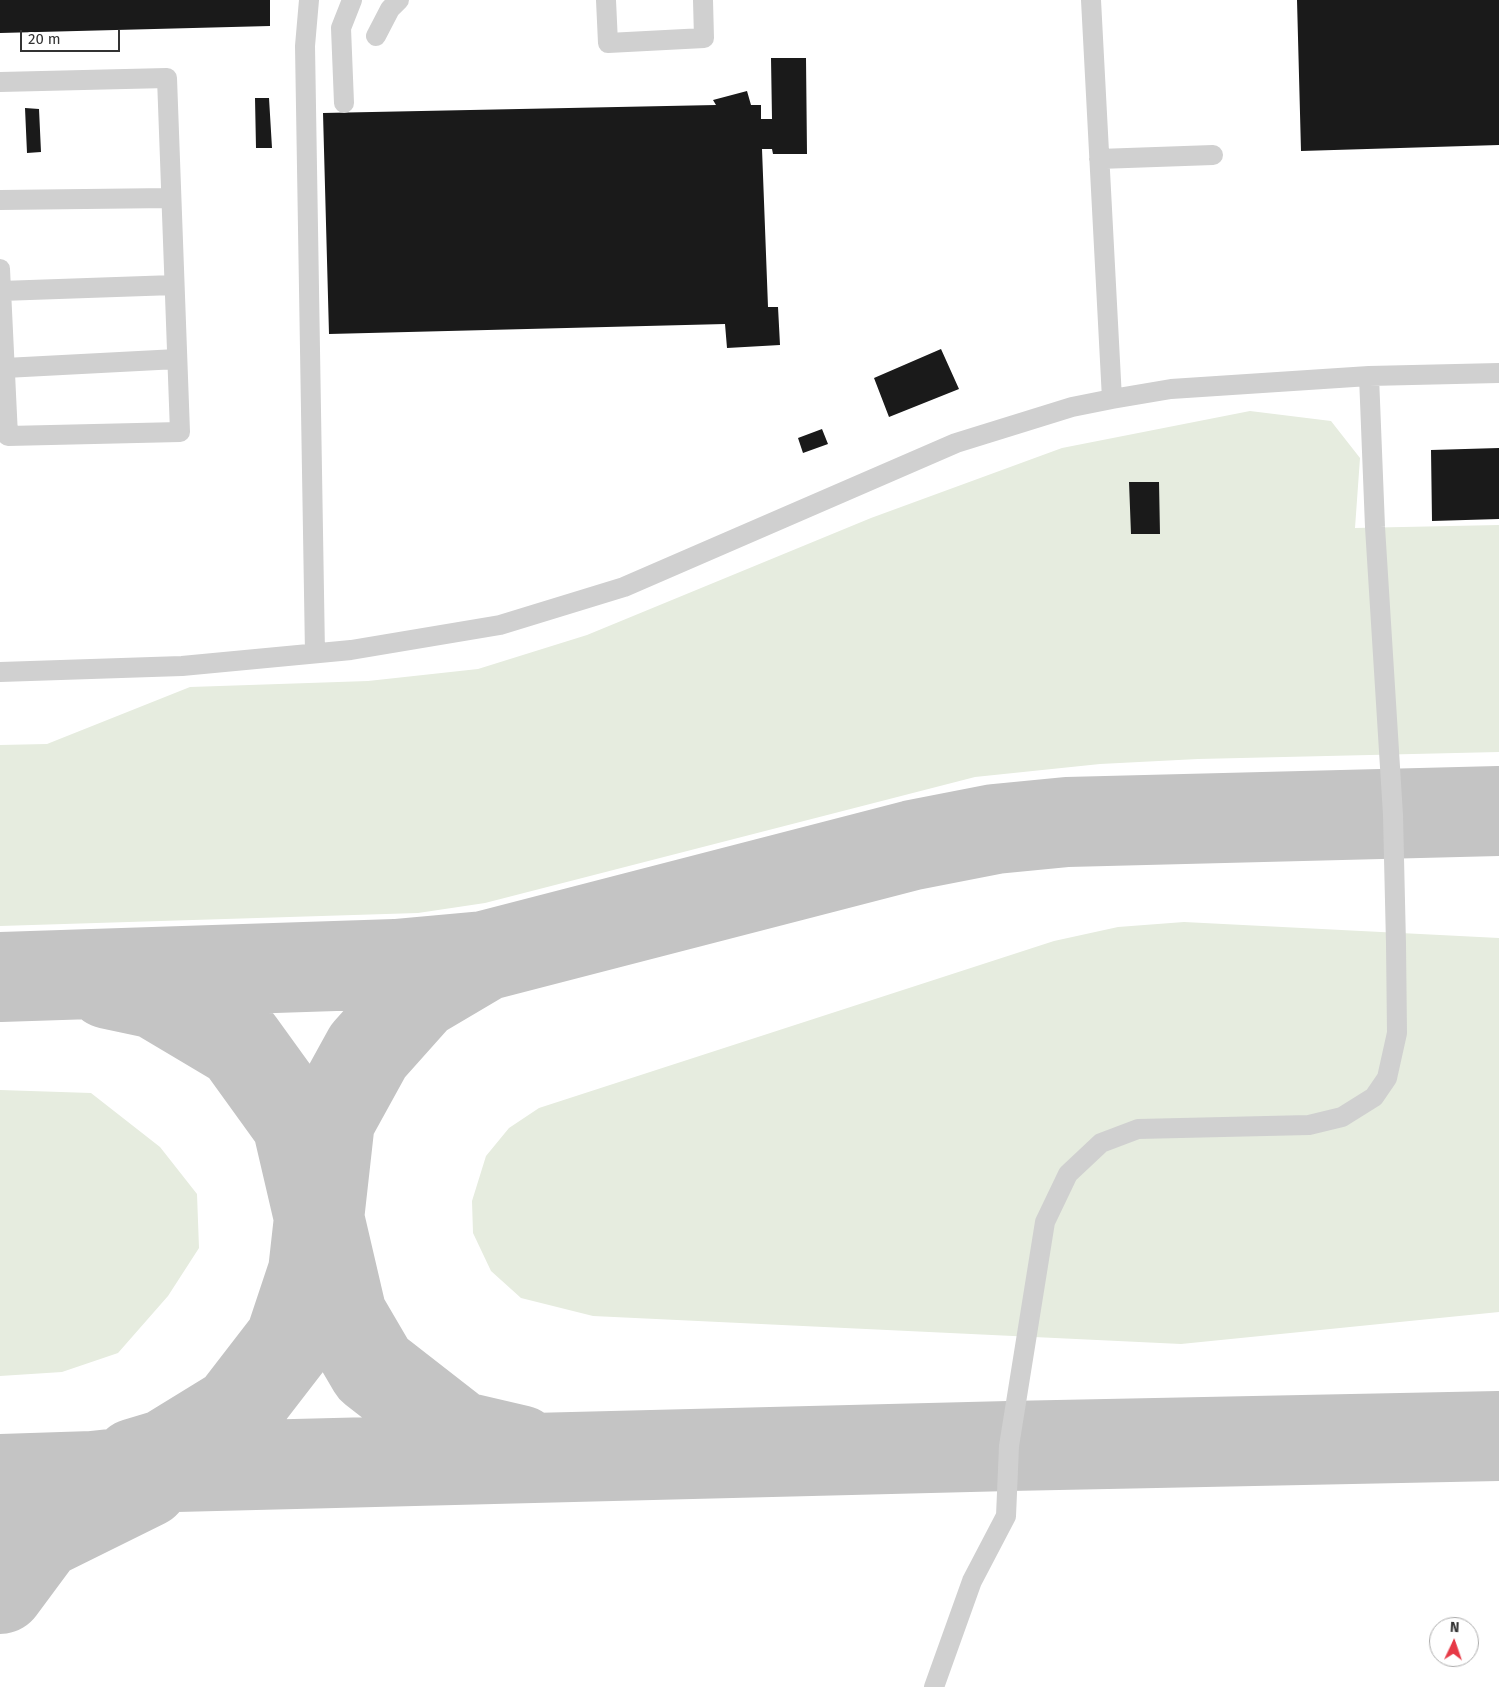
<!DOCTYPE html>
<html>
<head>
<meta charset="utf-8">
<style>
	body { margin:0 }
	#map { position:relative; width:1499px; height:1687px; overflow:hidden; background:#fff; font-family:"Fira Sans",sans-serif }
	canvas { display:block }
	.north { position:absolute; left:1429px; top:1617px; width:50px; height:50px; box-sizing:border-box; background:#fff; border:1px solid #adadad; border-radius:50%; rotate:3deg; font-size:14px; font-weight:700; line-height:20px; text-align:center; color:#333 }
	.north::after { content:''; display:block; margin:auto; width:18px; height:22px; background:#e63946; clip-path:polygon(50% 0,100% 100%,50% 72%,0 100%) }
	.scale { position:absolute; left:20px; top:30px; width:100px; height:22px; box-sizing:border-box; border:2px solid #333; border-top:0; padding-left:6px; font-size:15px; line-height:18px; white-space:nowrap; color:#333; -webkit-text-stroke:4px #fff; paint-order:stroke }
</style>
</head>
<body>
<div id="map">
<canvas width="1499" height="1687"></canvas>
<div class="north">N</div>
<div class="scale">20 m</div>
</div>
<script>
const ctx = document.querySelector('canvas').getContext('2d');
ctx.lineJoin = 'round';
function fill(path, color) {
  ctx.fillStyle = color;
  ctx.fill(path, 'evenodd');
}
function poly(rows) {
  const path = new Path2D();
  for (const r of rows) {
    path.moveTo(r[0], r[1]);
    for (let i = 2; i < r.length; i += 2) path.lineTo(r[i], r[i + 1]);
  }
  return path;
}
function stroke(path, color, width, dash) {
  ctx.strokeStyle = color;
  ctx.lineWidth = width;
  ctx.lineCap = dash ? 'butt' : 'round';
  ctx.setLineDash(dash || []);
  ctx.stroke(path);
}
const green = poly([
	[1250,411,1331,421,1360,458,1355,528,1499,525,1499,752,1198,759,1100,764,975,777,485,903,418,913,0,926,0,745,47,744,190,687,368,681,478,669,587,635,871,518,1062,448],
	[1184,922,1499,938,1499,1312,1181,1344,593,1316,521,1298,491,1271,473,1233,472,1201,486,1156,509,1128,539,1108,1054,941,1118,927],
	[0,1090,91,1093,160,1147,197,1194,199,1248,168,1296,118,1353,62,1372,0,1376]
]);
const taxiway = poly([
	[0,977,396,964,484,956,913,845,995,829,1067,822,1499,811],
	[109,984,156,994,240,1044,297,1123,342,1316,373,1369,459,1436,519,1450],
	[136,1463,166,1454,236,1411,290,1341,313,1272,330,1120,368,1051,418,995,484,956],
	[0,1479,93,1476,176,1467,1009,1446,1499,1436],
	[0,1589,40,1535,145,1483]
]);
const building = poly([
	[0,0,270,0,270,26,0,33],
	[1297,0,1499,0,1499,145,1301,151],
	[771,58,806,58,807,154,773,154,772,149,762,149,768,307,778,307,780,345,727,348,725,324,329,334,323,113,716,105,713,100,747,91,751,105,761,105,761,119,772,119],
	[255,98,269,98,272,148,256,148],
	[25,108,39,109,41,152,27,153],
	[941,349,959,389,889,417,874,378],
	[822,429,828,444,803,453,798,438],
	[1499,448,1499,519,1432,521,1431,450],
	[1129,482,1159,482,1160,534,1131,534]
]);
const lane = poly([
	[309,0,305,46,315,653],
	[606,0,608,43,704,38,703,0],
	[1091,0,1112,399,1171,389,1369,376,1499,373],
	[376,36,390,9,399,0],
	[0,82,167,78,180,432,8,436,0,269],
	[344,103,341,28,352,0],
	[1099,159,1213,155],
	[0,200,170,198],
	[1,291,174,285],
	[5,368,177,359],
	[0,672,182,666,351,650,500,625,624,587,956,443,1072,407,1112,399],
	[934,1687,972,1581,1006,1516,1009,1446,1045,1222,1068,1174,1101,1143,1138,1129,1309,1125,1342,1117,1374,1097,1387,1078,1397,1033,1396,944,1393,815,1375,527,1369,376]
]);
fill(green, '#e6ecdf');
stroke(taxiway, '#c4c4c4', 90);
fill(building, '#1a1a1a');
stroke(lane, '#d0d0d0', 20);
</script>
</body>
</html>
